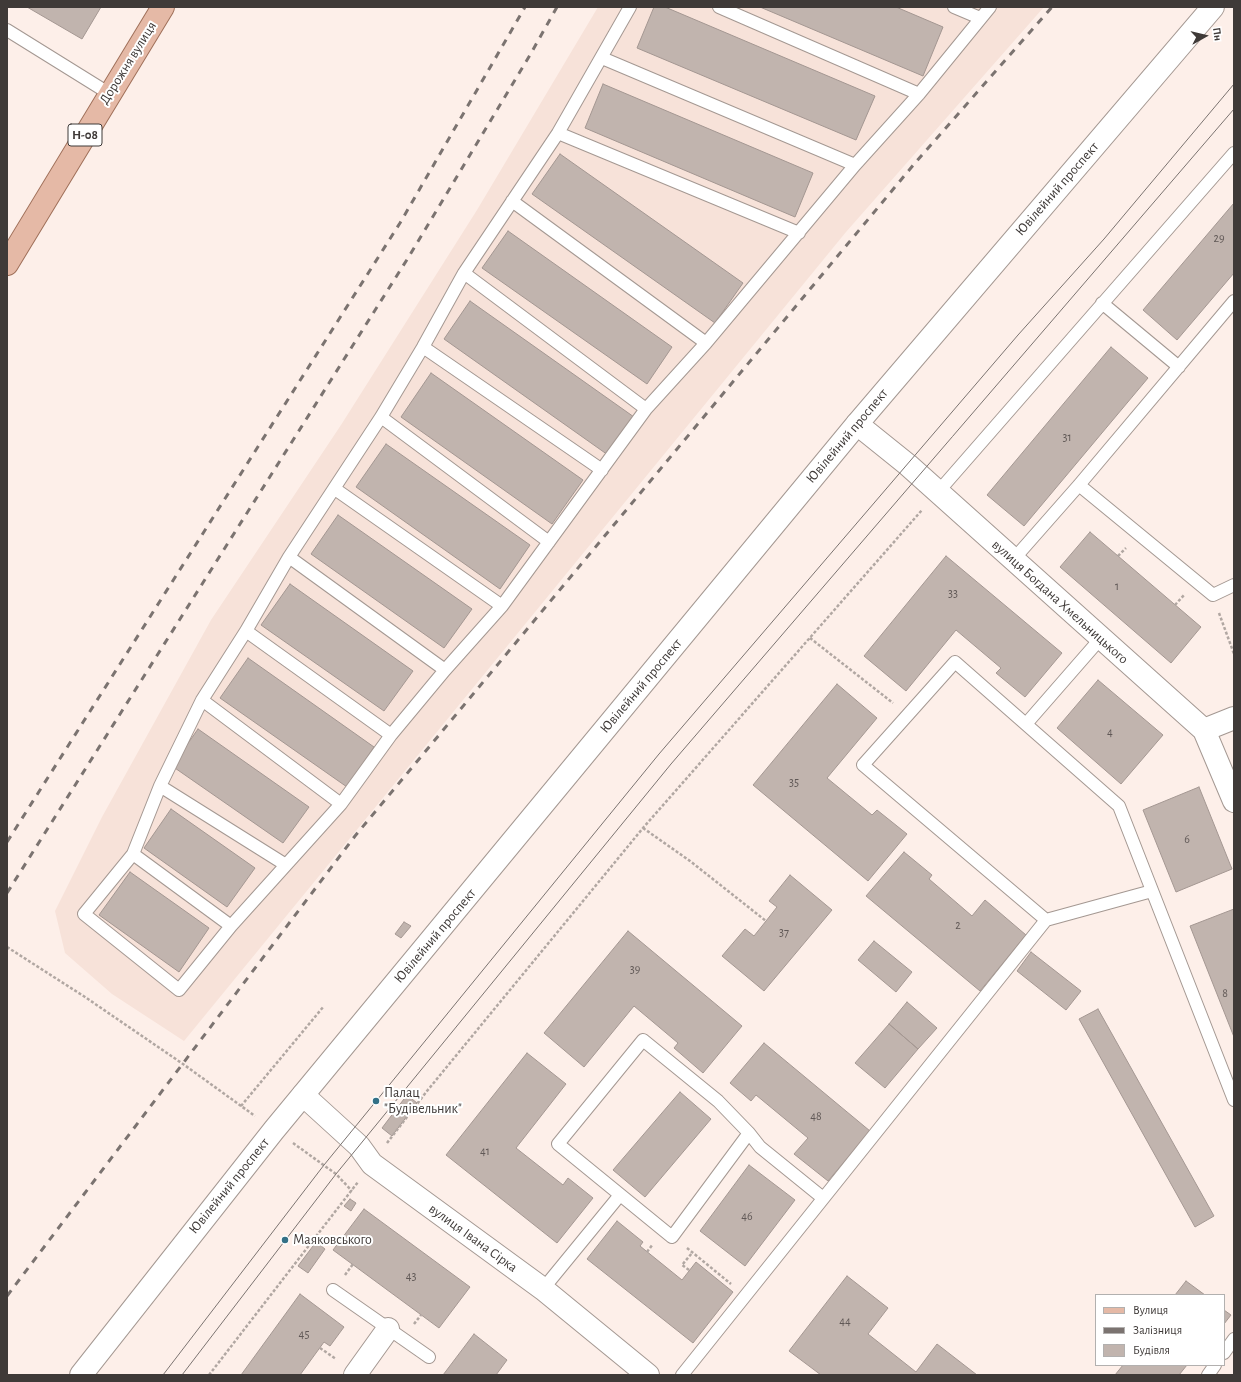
<!DOCTYPE html>
<html>
<head>
<meta charset="utf-8">
<style>
	body { margin:0 }
	#map { position:relative; width:1241px; height:1382px; overflow:hidden; background:#fdefe9; font-family:"Alegreya Sans",sans-serif }
	canvas { display:block }
	.frame { position:absolute; inset:0; border:8px solid #3f3a38; pointer-events:none }
	.legend { position:absolute; left:1095px; top:1294px; width:130px; height:72px; box-sizing:border-box; background:#fff; border:1px solid #b2b0af; margin:0; padding:5px 7px; list-style:none; font-size:12px; color:#3f3a38 }
	.legend li { display:flex; align-items:center; gap:8px; height:20px }
	.legend b { width:20px; border:1px solid #b2b0af }
	.north { position:absolute; left:1185px; top:16px; width:40px; height:40px; -webkit-text-stroke:3px #fff; paint-order:stroke; rotate:82deg; font-size:11px; font-weight:700; line-height:16px; text-align:center; color:#3f3a38 }
	.north::after { content:''; display:block; margin:auto; width:14px; height:18px; background:#3f3a38; clip-path:polygon(50% 0,100% 100%,50% 72%,0 100%) }
</style>
</head>
<body>
<div id="map">
<canvas width="1241" height="1382"></canvas>
<div class="frame"></div>
<ul class="legend">
<li><b style="height:5px;background:#e5b9a6"></b>Вулиця</li>
<li><b style="height:5px;background:#7b7370"></b>Залізниця</li>
<li><b style="height:11px;background:#c1b4ae"></b>Будівля</li>
</ul>
<div class="north">Пн</div>
</div>
<script>
const ctx = document.querySelector('canvas').getContext('2d');
ctx.lineJoin = 'round';
function fill(path, color) {
  ctx.fillStyle = color;
  ctx.fill(path, 'evenodd');
}
function poly(rows) {
  const path = new Path2D();
  for (const r of rows) {
    path.moveTo(r[0], r[1]);
    for (let i = 2; i < r.length; i += 2) path.lineTo(r[i], r[i + 1]);
  }
  return path;
}
function stroke(path, color, width, dash) {
  ctx.strokeStyle = color;
  ctx.lineWidth = width;
  ctx.lineCap = dash ? 'butt' : 'round';
  ctx.setLineDash(dash || []);
  ctx.stroke(path);
}
function drawText(font, color, halo, rows, align = 'center') {
  ctx.font = font + ' "Alegreya Sans",sans-serif';
  ctx.lineWidth = 4;
  ctx.setLineDash([]);
  ctx.textBaseline = 'middle';
  ctx.strokeStyle = halo;
  ctx.fillStyle = color;
  for (const [text, x, y, turn = 0] of rows) {
    ctx.save();
    ctx.translate(x, y);
    ctx.rotate((+turn || 0) * Math.PI / 180);
    ctx.textAlign = isNaN(turn) ? turn : align;
    if (halo) ctx.strokeText(text, 0, 0);
    ctx.fillText(text, 0, 0);
    ctx.restore();
  }
}
const built = poly([
	[598,7,1044,7,846,232,184,1041,112,994,65,953,55,911,102,817,211,620,341,425,477,210]
]);
const building = poly([
	[27,7,101,7,82,39,27,7],
	[654,7,665,7,875,96,856,140,637,48,654,7],
	[760,7,896,7,943,27,923,76,760,7],
	[603,84,813,173,795,217,585,128,603,84],
	[560,154,743,283,715,323,532,194,560,154],
	[1234,203,1234,273,1177,340,1143,310,1234,203],
	[508,231,672,347,647,384,482,268,508,231],
	[470,301,634,417,608,455,444,339,470,301],
	[1111,347,1148,378,1024,526,987,495,1111,347],
	[431,373,583,480,552,524,401,417,431,373],
	[386,444,530,545,500,589,356,487,386,444],
	[338,515,472,609,444,648,311,554,338,515],
	[1090,532,1201,627,1171,663,1060,567,1090,532],
	[946,556,1062,653,1025,697,996,673,1001,668,956,630,906,691,864,656,946,556],
	[290,584,413,671,384,711,261,625,290,584],
	[248,658,374,747,347,787,220,698,248,658],
	[1098,680,1163,735,1121,784,1057,728,1098,680],
	[837,684,877,718,827,778,872,815,877,810,907,834,868,881,753,785,837,684],
	[198,729,309,807,283,843,172,766,198,729],
	[1199,787,1232,869,1176,892,1143,810,1199,787],
	[171,809,255,868,227,907,144,848,171,809],
	[904,852,932,875,929,879,972,916,985,900,1026,935,980,991,866,896,904,852],
	[130,872,209,928,179,972,99,915,130,872],
	[790,875,832,910,764,991,722,956,745,929,754,936,766,921,777,907,769,901,790,875],
	[1234,909,1234,1037,1190,926,1234,909],
	[404,922,411,926,401,938,395,934,404,922],
	[628,931,742,1026,703,1073,674,1048,678,1043,634,1006,584,1067,544,1033,628,931],
	[874,941,912,972,896,992,858,960,874,941],
	[1031,952,1081,991,1066,1010,1017,971,1031,952],
	[907,1002,937,1028,918,1049,889,1024,907,1002],
	[1098,1009,1214,1216,1195,1227,1079,1019,1098,1009],
	[889,1024,918,1049,885,1088,855,1063,889,1024],
	[764,1043,870,1131,828,1181,794,1154,808,1138,756,1095,751,1101,730,1083,764,1043],
	[527,1053,566,1084,516,1148,563,1185,568,1178,593,1198,557,1243,446,1155,527,1053],
	[680,1092,711,1119,645,1197,613,1170,680,1092],
	[407,1095,417,1103,392,1136,382,1128,407,1095],
	[749,1165,795,1200,745,1266,700,1231,749,1165],
	[350,1199,356,1203,351,1211,344,1206,350,1199],
	[364,1209,470,1287,439,1328,333,1250,364,1209],
	[617,1221,643,1242,640,1246,682,1280,696,1262,733,1292,693,1343,587,1259,617,1221],
	[316,1242,325,1249,308,1273,298,1266,316,1242],
	[847,1276,888,1308,868,1334,916,1372,937,1344,977,1375,821,1375,789,1351,847,1276],
	[1186,1281,1205,1295,1175,1295,1186,1281],
	[300,1294,344,1327,330,1346,324,1342,300,1375,241,1375,300,1294],
	[1224,1310,1231,1315,1224,1324,1224,1310],
	[474,1334,507,1360,496,1375,443,1375,474,1334],
	[1123,1365,1187,1365,1179,1375,1115,1375,1123,1365]
]);
const path = poly([
	[1118,556,1126,548],
	[1175,605,1184,595],
	[1219,613,1234,654],
	[810,638,893,703],
	[643,828,690,861,766,921],
	[7,947,85,997,183,1064,255,1116],
	[241,1106,324,1006],
	[293,1143,336,1174,352,1191],
	[387,1143,427,1091,643,828,922,510],
	[687,1248,731,1284],
	[647,1252,653,1244],
	[689,1270,682,1265,692,1253],
	[345,1275,353,1264],
	[414,1324,421,1315],
	[320,1348,336,1359],
	[209,1375,358,1182]
]);
const service = poly([
	[630,7,558,133,464,273,423,347,381,417,289,557,246,631,202,700,160,786,133,854,84,914,179,990,231,926,341,804,391,735,445,670,502,606,646,409,706,343,855,165,919,94,990,7],
	[719,7,919,94],
	[954,7,980,18],
	[7,30,110,94],
	[602,58,855,165],
	[558,133,799,233],
	[512,201,706,343],
	[464,273,646,409],
	[1102,303,1179,367],
	[423,347,602,470],
	[381,417,549,542],
	[1079,485,1213,595,1234,585],
	[335,489,502,606],
	[938,492,1234,153],
	[289,557,445,670],
	[1013,560,1079,485,1234,301],
	[246,631,391,735],
	[202,700,341,804],
	[1026,724,1101,638],
	[160,786,286,865],
	[133,854,231,926],
	[1152,891,1046,920,863,765,955,662,1119,806,1234,1100],
	[749,1133,672,1237,558,1144,643,1040,718,1101,749,1133,760,1147,823,1198],
	[543,1289,620,1195],
	[333,1290,429,1357],
	[1224,1353,1234,1339],
	[682,1375,1046,920],
	[1208,1375,1215,1365]
]);
const minor = poly([
	[1204,730,1234,718],
	[355,1375,388,1329]
]);
const tertiary = poly([
	[857,424,908,465,1204,730,1234,801],
	[303,1095,359,1146,372,1164,543,1289,648,1375]
]);
const secondary = poly([
	[81,1375,274,1130,857,424,1213,7]
]);
const primary = poly([
	[7,264,163,7]
]);
const tram = poly([
	[163,1375,324,1165,659,754,1018,335,1104,239,1234,84],
	[182,1375,336,1174,671,764,1234,109]
]);
const rail = poly([
	[7,842,400,223,525,7],
	[7,893,408,258,530,55,557,7],
	[7,1296,355,836,915,163,1052,7]
]);
const markers = [
	[376,1101,4,"#337086"],
	[285,1240,4,"#337086"]
];
const numberNames = [
	["29",1219,238],
	["31",1067,437],
	["1",1117,586],
	["33",953,593],
	["4",1110,732],
	["35",794,782],
	["6",1187,839],
	["2",958,925],
	["37",784,932],
	["39",635,969],
	["8",1225,993],
	["48",816,1116],
	["41",485,1151],
	["46",747,1216],
	["43",411,1276],
	["44",845,1321],
	["45",304,1334]
];
const shields = [
	[85,135,34]
];
const shieldNames = [
	["Н-08",85,135]
];
const streetNames = [
	["Дорожня вулиця",128,63,-58],
	["Ювілейний проспект",1057,189,-49],
	["Ювілейний проспект",847,436,-50],
	["вулиця Богдана Хмельницького",1060,602,42],
	["Ювілейний проспект",641,686,-50],
	["Ювілейний проспект",435,936,-50],
	["Ювілейний проспект",229,1186,-51],
	["вулиця Івана Сірка",473,1238,36]
];
const poiNames = [
	["Палац",384,1093],
	["\"Будівельник\"",384,1109],
	["Маяковського",293,1240]
];
fill(built, '#f7e2d9');
fill(building, '#c1b4ae');
stroke(building, '#a49792', 1);
stroke(service, '#a49892', 14);
stroke(minor, '#a49892', 24);
stroke(tertiary, '#a49892', 24);
stroke(secondary, '#a49892', 24);
stroke(primary, '#9f6f59', 24);
stroke(path, '#b1a7a2', 2.5, [3, 2]);
stroke(service, '#fff', 12);
stroke(minor, '#fff', 22);
stroke(tertiary, '#fff', 22);
stroke(secondary, '#fff', 22);
stroke(primary, '#e5b9a6', 22);
stroke(tram, '#7b7370', 1);
stroke(rail, '#7b7370', 3, [7, 7]);
for (const [x, y, r, color] of markers) {
  const dot = new Path2D();
  dot.arc(x, y, r, 0, 2 * Math.PI);
  ctx.fillStyle = color;
  ctx.fill(dot);
  stroke(dot, '#fff', 1.5);
}
drawText('12px', '#605856', null, numberNames);
for (const [x, y, w] of shields) {
  const box = new Path2D();
  box.roundRect(x - w / 2, y - 11, w, 22, 3);
  ctx.fillStyle = '#fff';
  ctx.fill(box);
  stroke(box, '#3f3a38', 1);
}
drawText('bold 13px', '#3f3a38', null, shieldNames);
drawText('14px', '#3f3a38', '#fff', streetNames);
drawText('14px', '#3f3a38', '#fff', poiNames, 'left');
</script>
</body>
</html>
